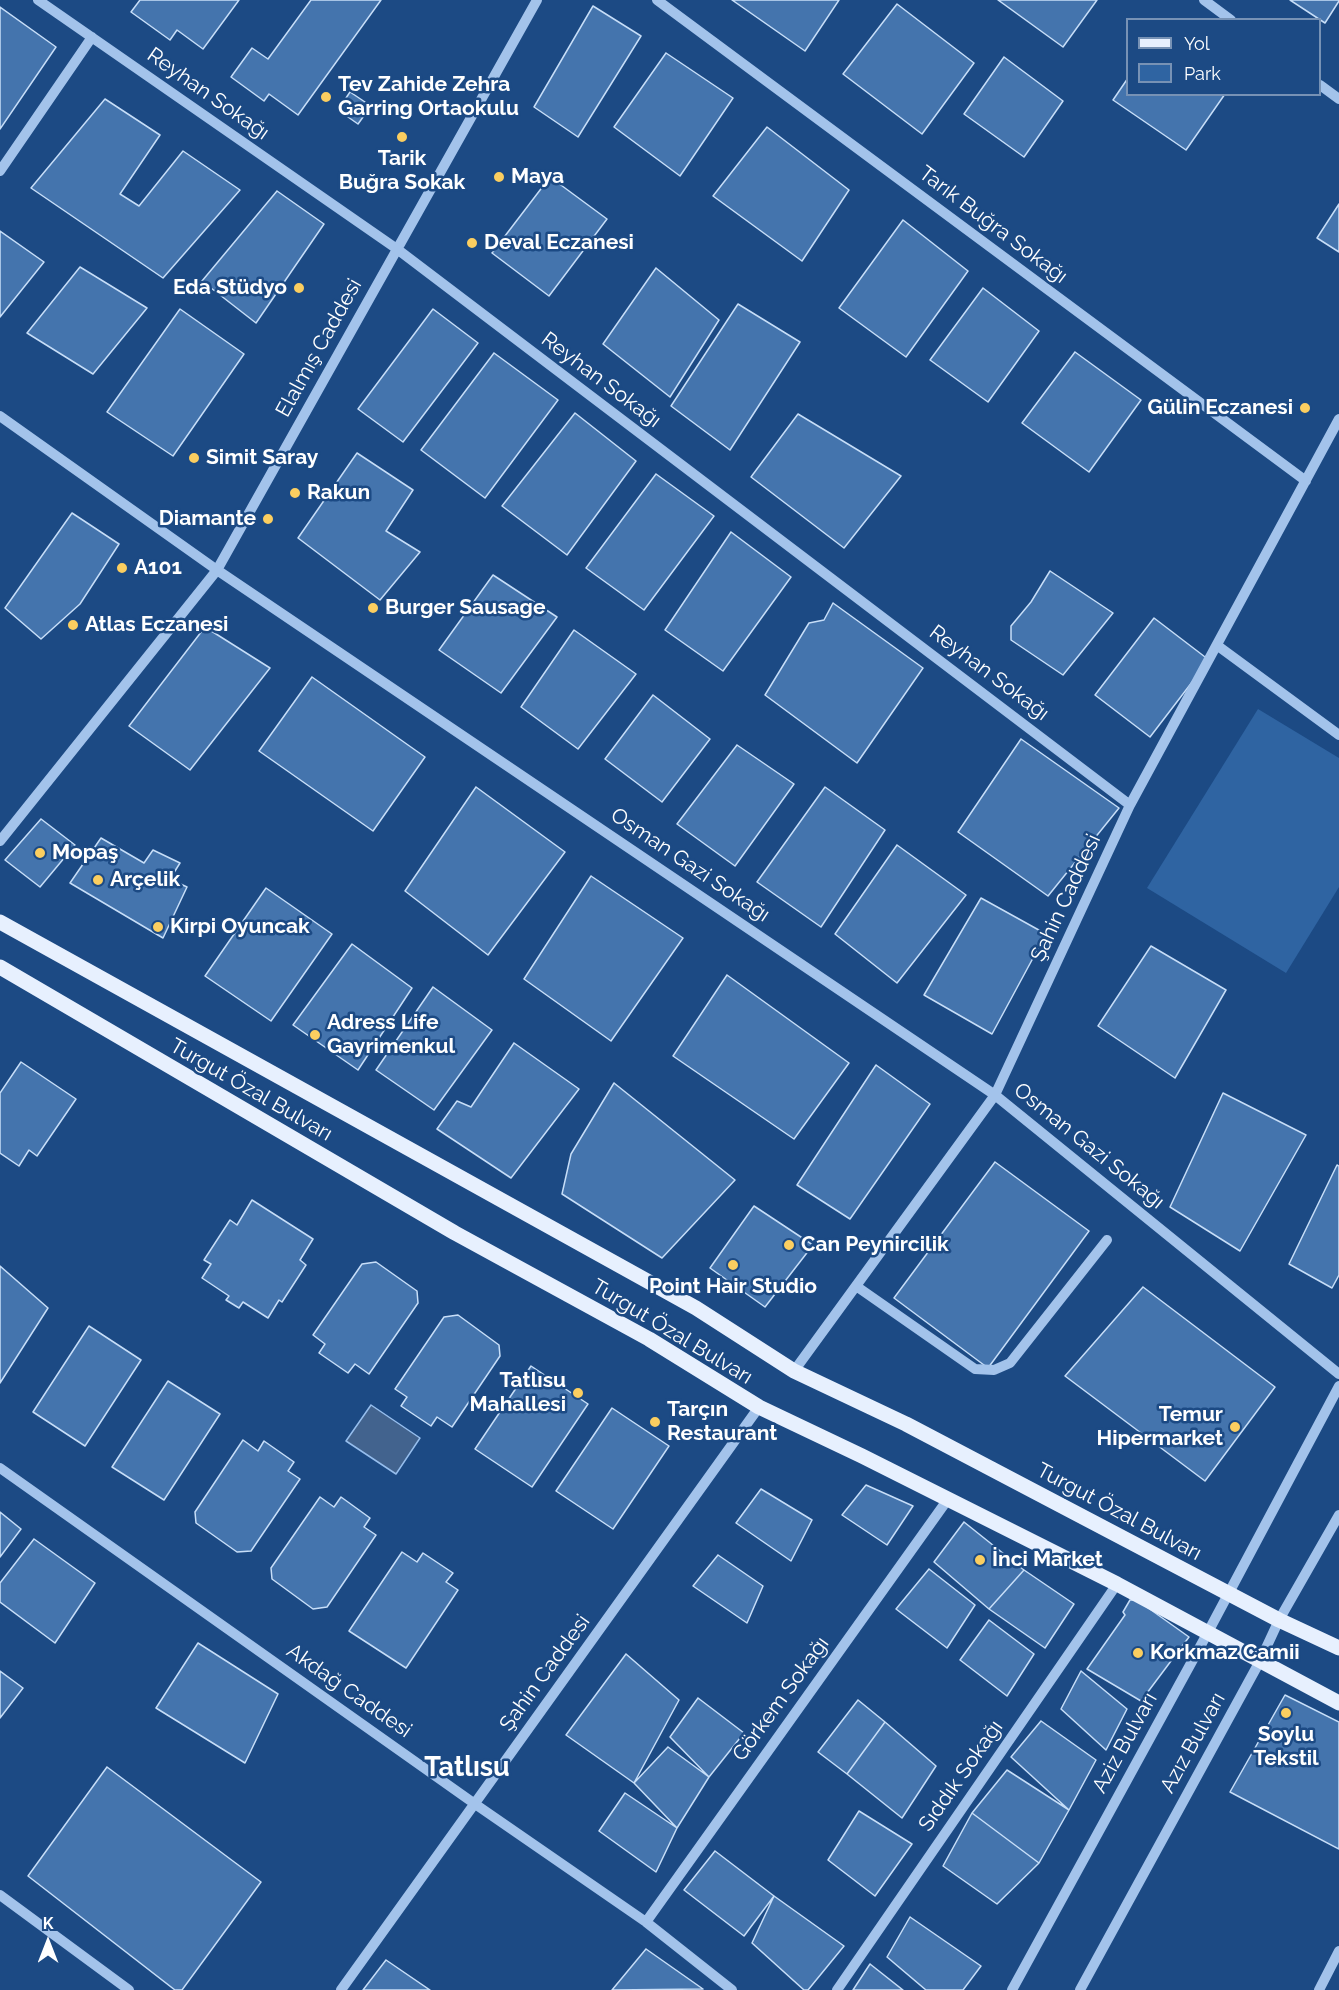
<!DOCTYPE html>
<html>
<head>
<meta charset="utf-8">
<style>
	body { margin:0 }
	#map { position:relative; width:1339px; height:1990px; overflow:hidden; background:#1c4a84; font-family:Raleway,sans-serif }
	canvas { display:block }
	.legend { position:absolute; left:1126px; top:18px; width:195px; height:78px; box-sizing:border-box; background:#1c4a84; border:2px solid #7792b5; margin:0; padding:8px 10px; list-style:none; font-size:18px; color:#fff }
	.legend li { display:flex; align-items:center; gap:12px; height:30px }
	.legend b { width:30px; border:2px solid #7792b5 }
	.north { position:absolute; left:18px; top:1912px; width:60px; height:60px; -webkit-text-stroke:4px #1c4a84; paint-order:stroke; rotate:0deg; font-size:16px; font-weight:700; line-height:24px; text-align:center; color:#fff }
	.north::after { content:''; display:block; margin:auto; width:21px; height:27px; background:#fff; clip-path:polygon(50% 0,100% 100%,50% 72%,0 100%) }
</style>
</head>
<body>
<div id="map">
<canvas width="1339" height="1990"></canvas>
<ul class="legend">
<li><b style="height:8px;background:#e7f0fe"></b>Yol</li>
<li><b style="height:16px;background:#2f64a2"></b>Park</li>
</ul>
<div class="north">K</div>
</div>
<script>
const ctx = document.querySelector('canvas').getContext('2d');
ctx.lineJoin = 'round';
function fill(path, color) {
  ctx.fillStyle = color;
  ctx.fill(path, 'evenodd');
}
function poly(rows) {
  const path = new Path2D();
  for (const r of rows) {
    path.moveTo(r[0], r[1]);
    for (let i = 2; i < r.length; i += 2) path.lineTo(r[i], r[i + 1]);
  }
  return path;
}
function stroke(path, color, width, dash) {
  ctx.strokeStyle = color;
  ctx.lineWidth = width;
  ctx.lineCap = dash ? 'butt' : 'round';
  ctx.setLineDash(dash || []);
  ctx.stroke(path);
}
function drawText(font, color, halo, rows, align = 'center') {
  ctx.font = font + ' Raleway,sans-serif';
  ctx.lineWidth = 5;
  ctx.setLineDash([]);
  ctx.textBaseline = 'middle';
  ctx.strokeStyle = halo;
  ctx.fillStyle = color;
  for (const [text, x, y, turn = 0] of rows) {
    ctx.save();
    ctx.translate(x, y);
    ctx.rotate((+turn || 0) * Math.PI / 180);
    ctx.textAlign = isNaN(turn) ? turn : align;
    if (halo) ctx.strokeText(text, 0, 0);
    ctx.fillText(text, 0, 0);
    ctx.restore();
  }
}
const green = poly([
	[1258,709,1339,758,1339,887,1286,973,1147,888]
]);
const water = poly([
	[371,1405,420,1438,396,1474,346,1441,371,1405]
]);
const building = poly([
	[140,0,239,0,203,49,177,30,170,40,131,12,140,0],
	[311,0,381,0,298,115,269,94,264,101,231,77,252,48,268,59,311,0],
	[732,0,839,0,805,51,732,0],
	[998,0,1097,0,1063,47,998,0],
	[1290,0,1339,0,1339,1,1325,23,1290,0],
	[897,4,974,63,922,134,843,74,897,4],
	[593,6,641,36,578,137,534,107,593,6],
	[0,7,56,47,0,129,0,7],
	[666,53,733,98,680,176,614,127,666,53],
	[1004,57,1063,101,1024,157,964,114,1004,57],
	[1128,78,1128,94,1225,94,1186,150,1113,100,1128,78],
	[350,92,371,106,358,124,338,110,350,92],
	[105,99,160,135,120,194,139,206,183,151,240,190,163,278,31,188,105,99],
	[767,127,849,190,802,261,713,196,767,127],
	[550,177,607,219,549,296,492,253,550,177],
	[277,191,324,224,256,323,202,281,277,191],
	[1339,204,1339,252,1317,238,1339,204],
	[903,220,968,271,906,357,839,308,903,220],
	[0,231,44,262,0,317,0,231],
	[80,267,147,308,93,374,27,333,80,267],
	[656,268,719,320,670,397,603,344,656,268],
	[983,288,1039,331,988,402,930,360,983,288],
	[738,304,800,342,730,450,671,406,738,304],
	[180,309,244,354,173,456,107,412,180,309],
	[433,309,478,343,403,442,358,409,433,309],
	[1075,352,1141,400,1089,472,1022,423,1075,352],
	[494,353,558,400,485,498,421,450,494,353],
	[575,413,636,461,567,555,502,506,575,413],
	[798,414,901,476,844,548,751,477,798,414],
	[357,453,413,490,386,531,420,552,380,600,298,538,357,453],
	[656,474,714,516,644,610,586,568,656,474],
	[72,513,119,544,80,604,41,639,5,608,72,513],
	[731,532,791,577,723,671,665,630,731,532],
	[1050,571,1113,613,1063,675,1011,640,1011,626,1031,602,1050,571],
	[493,575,557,617,501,693,439,650,493,575],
	[833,603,923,668,857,763,765,695,809,623,824,620,833,603],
	[1154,618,1209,660,1150,737,1095,695,1154,618],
	[205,627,270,668,190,770,129,726,205,627],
	[574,630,636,674,578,749,521,707,574,630],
	[312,677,425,757,373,831,259,751,312,677],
	[653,695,710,739,662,802,605,759,653,695],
	[1021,739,1119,808,1048,896,958,832,1021,739],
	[737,745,794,784,735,866,677,824,737,745],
	[476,787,565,852,488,955,405,891,476,787],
	[825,787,885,830,821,927,757,882,825,787],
	[41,819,75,845,40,887,5,860,41,819],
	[101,838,144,863,153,850,180,863,170,879,187,887,163,938,70,883,101,838],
	[897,845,966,895,897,983,835,934,897,845],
	[591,876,683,938,611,1041,524,979,591,876],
	[266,888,332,934,271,1021,205,976,266,888],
	[981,898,1046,934,992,1034,924,995,981,898],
	[352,944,412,988,358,1070,293,1025,352,944],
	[1151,946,1226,990,1175,1078,1098,1026,1151,946],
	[727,975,849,1063,794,1139,673,1056,727,975],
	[433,987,492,1030,434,1110,376,1070,433,987],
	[514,1043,579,1089,511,1178,437,1129,457,1101,471,1107,514,1043],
	[21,1062,76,1099,37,1156,29,1150,19,1166,0,1153,0,1093,21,1062],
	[876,1065,930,1104,850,1219,797,1185,876,1065],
	[614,1083,735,1180,662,1258,562,1194,571,1154,614,1083],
	[1223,1093,1306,1135,1240,1251,1170,1207,1223,1093],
	[995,1162,1089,1231,988,1368,894,1298,995,1162],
	[1337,1165,1339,1166,1339,1275,1332,1288,1289,1264,1337,1165],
	[252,1200,313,1239,300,1260,306,1265,282,1302,279,1300,268,1318,243,1302,239,1308,226,1300,229,1296,202,1278,211,1264,204,1260,230,1220,237,1225,252,1200],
	[754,1206,813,1245,765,1307,710,1268,754,1206],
	[376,1262,417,1291,418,1303,369,1374,355,1364,348,1373,319,1353,325,1344,313,1335,362,1264,376,1262],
	[0,1266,48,1308,0,1383,0,1266],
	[1143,1287,1275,1387,1205,1481,1065,1376,1143,1287],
	[458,1315,499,1345,500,1356,452,1427,437,1417,431,1426,401,1406,407,1397,395,1389,444,1317,458,1315],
	[89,1326,141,1360,85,1446,33,1412,89,1326],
	[531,1366,588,1404,532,1487,475,1449,531,1366],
	[168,1381,220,1414,164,1500,112,1467,168,1381],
	[612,1408,669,1446,613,1529,556,1491,612,1408],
	[243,1440,258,1451,264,1441,294,1462,288,1471,300,1479,251,1551,237,1552,196,1523,195,1512,243,1440],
	[866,1485,913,1506,887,1545,842,1515,866,1485],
	[761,1489,812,1520,791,1561,736,1523,761,1489],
	[320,1497,334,1507,341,1497,370,1518,364,1527,376,1535,327,1607,313,1609,272,1579,271,1568,320,1497],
	[0,1512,21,1529,0,1557,0,1512],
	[964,1522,1024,1570,989,1609,934,1562,964,1522],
	[34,1539,95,1583,55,1643,0,1602,0,1583,34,1539],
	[402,1552,417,1562,423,1553,453,1573,446,1582,458,1590,406,1668,349,1631,402,1552],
	[718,1555,763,1586,747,1623,693,1586,718,1555],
	[929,1569,975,1605,947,1648,896,1609,929,1569],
	[1024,1570,1074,1604,1045,1648,989,1609,1024,1570],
	[1130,1600,1137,1600,1189,1637,1141,1701,1087,1669,1125,1615,1123,1612,1130,1600],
	[989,1620,1034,1654,1007,1696,960,1660,989,1620],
	[198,1643,278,1694,245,1763,156,1708,198,1643],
	[626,1654,679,1700,634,1783,566,1735,626,1654],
	[0,1671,23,1688,0,1718,0,1671],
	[1081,1671,1127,1709,1106,1750,1061,1709,1081,1671],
	[1285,1695,1339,1722,1339,1849,1230,1792,1285,1695],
	[698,1698,744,1733,709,1777,670,1737,698,1698],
	[858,1700,885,1722,847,1774,818,1752,858,1700],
	[1041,1721,1096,1760,1069,1810,1011,1757,1041,1721],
	[885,1722,936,1766,902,1818,847,1774,885,1722],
	[668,1747,709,1777,677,1828,634,1783,668,1747],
	[107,1767,261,1882,182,1990,175,1990,28,1876,107,1767],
	[1007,1770,1069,1810,1039,1863,972,1813,1007,1770],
	[625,1793,677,1828,656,1872,599,1831,625,1793],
	[859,1811,912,1844,875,1896,828,1860,859,1811],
	[972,1813,1039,1863,997,1904,943,1866,972,1813],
	[715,1851,774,1896,744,1936,684,1890,715,1851],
	[774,1896,844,1946,808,1990,804,1990,752,1943,774,1896],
	[910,1917,981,1966,963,1990,926,1990,887,1957,910,1917],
	[646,1949,703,1989,612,1990,646,1949],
	[386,1960,430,1990,363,1990,386,1960],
	[870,1964,903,1990,853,1990,870,1964]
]);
const minor = poly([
	[38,0,397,249,1130,805],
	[657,0,1306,481],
	[1204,0,1231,20],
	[1320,85,1339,99],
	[0,171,92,37],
	[0,416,217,570,995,1095,1339,1374],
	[1218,646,1339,735],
	[0,841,217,570,537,0],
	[856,1286,975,1369,994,1370,1010,1363,1107,1240],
	[794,1371,995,1095,1130,805,1339,419],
	[0,1468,475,1804,646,1922,732,1990],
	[0,1895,129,1990],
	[646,1922,948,1499],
	[341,1990,759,1407],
	[837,1990,1117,1584],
	[1012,1990,1207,1634,1339,1386],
	[1080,1990,1260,1661,1279,1620,1339,1515],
	[1319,1990,1339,1951]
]);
const major = poly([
	[0,922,696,1308,794,1371,906,1424,1279,1620,1339,1648],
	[0,967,455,1233,649,1339,759,1407,862,1456,1117,1584,1339,1703]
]);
const markers = [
	[326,97,6,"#fbce60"],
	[402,137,6,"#fbce60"],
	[499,177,6,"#fbce60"],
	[472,243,6,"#fbce60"],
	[299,288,6,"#fbce60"],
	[1305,408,6,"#fbce60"],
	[194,458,6,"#fbce60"],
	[295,493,6,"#fbce60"],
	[268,519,6,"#fbce60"],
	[122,568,6,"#fbce60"],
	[373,608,6,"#fbce60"],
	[73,625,6,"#fbce60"],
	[40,853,6,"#fbce60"],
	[98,880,6,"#fbce60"],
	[158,927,6,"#fbce60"],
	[315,1035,6,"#fbce60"],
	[789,1245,6,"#fbce60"],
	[733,1265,6,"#fbce60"],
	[578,1393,6,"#fbce60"],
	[655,1422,6,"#fbce60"],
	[1235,1427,6,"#fbce60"],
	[980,1560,6,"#fbce60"],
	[1138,1653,6,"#fbce60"],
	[1286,1713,6,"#fbce60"]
];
const poiNames = [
	["Tev Zahide Zehra",338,85],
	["Garring Ortaokulu",338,109],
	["Tarik",402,159,"center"],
	["Buğra Sokak",402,183,"center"],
	["Maya",511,177],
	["Deval Eczanesi",484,243],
	["Eda Stüdyo",287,288,"right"],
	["Gülin Eczanesi",1293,408,"right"],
	["Simit Saray",206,458],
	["Rakun",307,493],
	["Diamante",256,519,"right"],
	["A101",134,568],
	["Burger Sausage",385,608],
	["Atlas Eczanesi",85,625],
	["Mopaş",52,853],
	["Arçelik",110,880],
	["Kirpi Oyuncak",170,927],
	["Adress Life",327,1023],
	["Gayrimenkul",327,1047],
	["Can Peynircilik",801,1245],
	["Point Hair Studio",733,1287,"center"],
	["Tatlısu",566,1381,"right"],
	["Mahallesi",566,1405,"right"],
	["Tarçın",667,1410],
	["Restaurant",667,1434],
	["Temur",1223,1415,"right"],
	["Hipermarket",1223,1439,"right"],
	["İnci Market",992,1560],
	["Korkmaz Camii",1150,1653],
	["Soylu",1286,1735,"center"],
	["Tekstil",1286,1759,"center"]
];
const streetNames = [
	["Reyhan Sokağı",208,94,35],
	["Tarık Buğra Sokağı",993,225,37],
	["Elalmış Caddesi",319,348,-61],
	["Reyhan Sokağı",601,380,37],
	["Reyhan Sokağı",989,673,37],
	["Osman Gazi Sokağı",690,865,34],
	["Şahin Caddesi",1066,898,-65],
	["Turgut Özal Bulvarı",251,1090,30],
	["Osman Gazi Sokağı",1089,1146,39],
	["Turgut Özal Bulvarı",672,1332,31],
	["Turgut Özal Bulvarı",1119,1512,28],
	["Şahin Caddesi",545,1673,-54],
	["Akdağ Caddesi",349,1691,35],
	["Görkem Sokağı",781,1699,-54],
	["Aziz Bulvarı",1125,1743,-61],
	["Azız Bulvarı",1193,1743,-61],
	["Sıddık Sokağı",961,1776,-55]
];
const districtNames = [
	["Tatlısu",467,1768]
];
fill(green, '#2f64a2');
fill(water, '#42638e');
stroke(water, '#96beed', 1.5);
fill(building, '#4474ad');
stroke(building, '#c7def8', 1.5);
stroke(minor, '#a3c3eb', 10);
stroke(major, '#e7f0fe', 15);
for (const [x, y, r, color] of markers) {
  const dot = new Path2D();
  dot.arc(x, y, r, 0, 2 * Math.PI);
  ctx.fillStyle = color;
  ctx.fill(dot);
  stroke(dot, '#1c4a84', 2);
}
drawText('bold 21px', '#fff', '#1c4a84', poiNames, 'left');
drawText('21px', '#fff', '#1c4a84', streetNames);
drawText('bold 27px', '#fff', '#1c4a84', districtNames);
</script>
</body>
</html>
